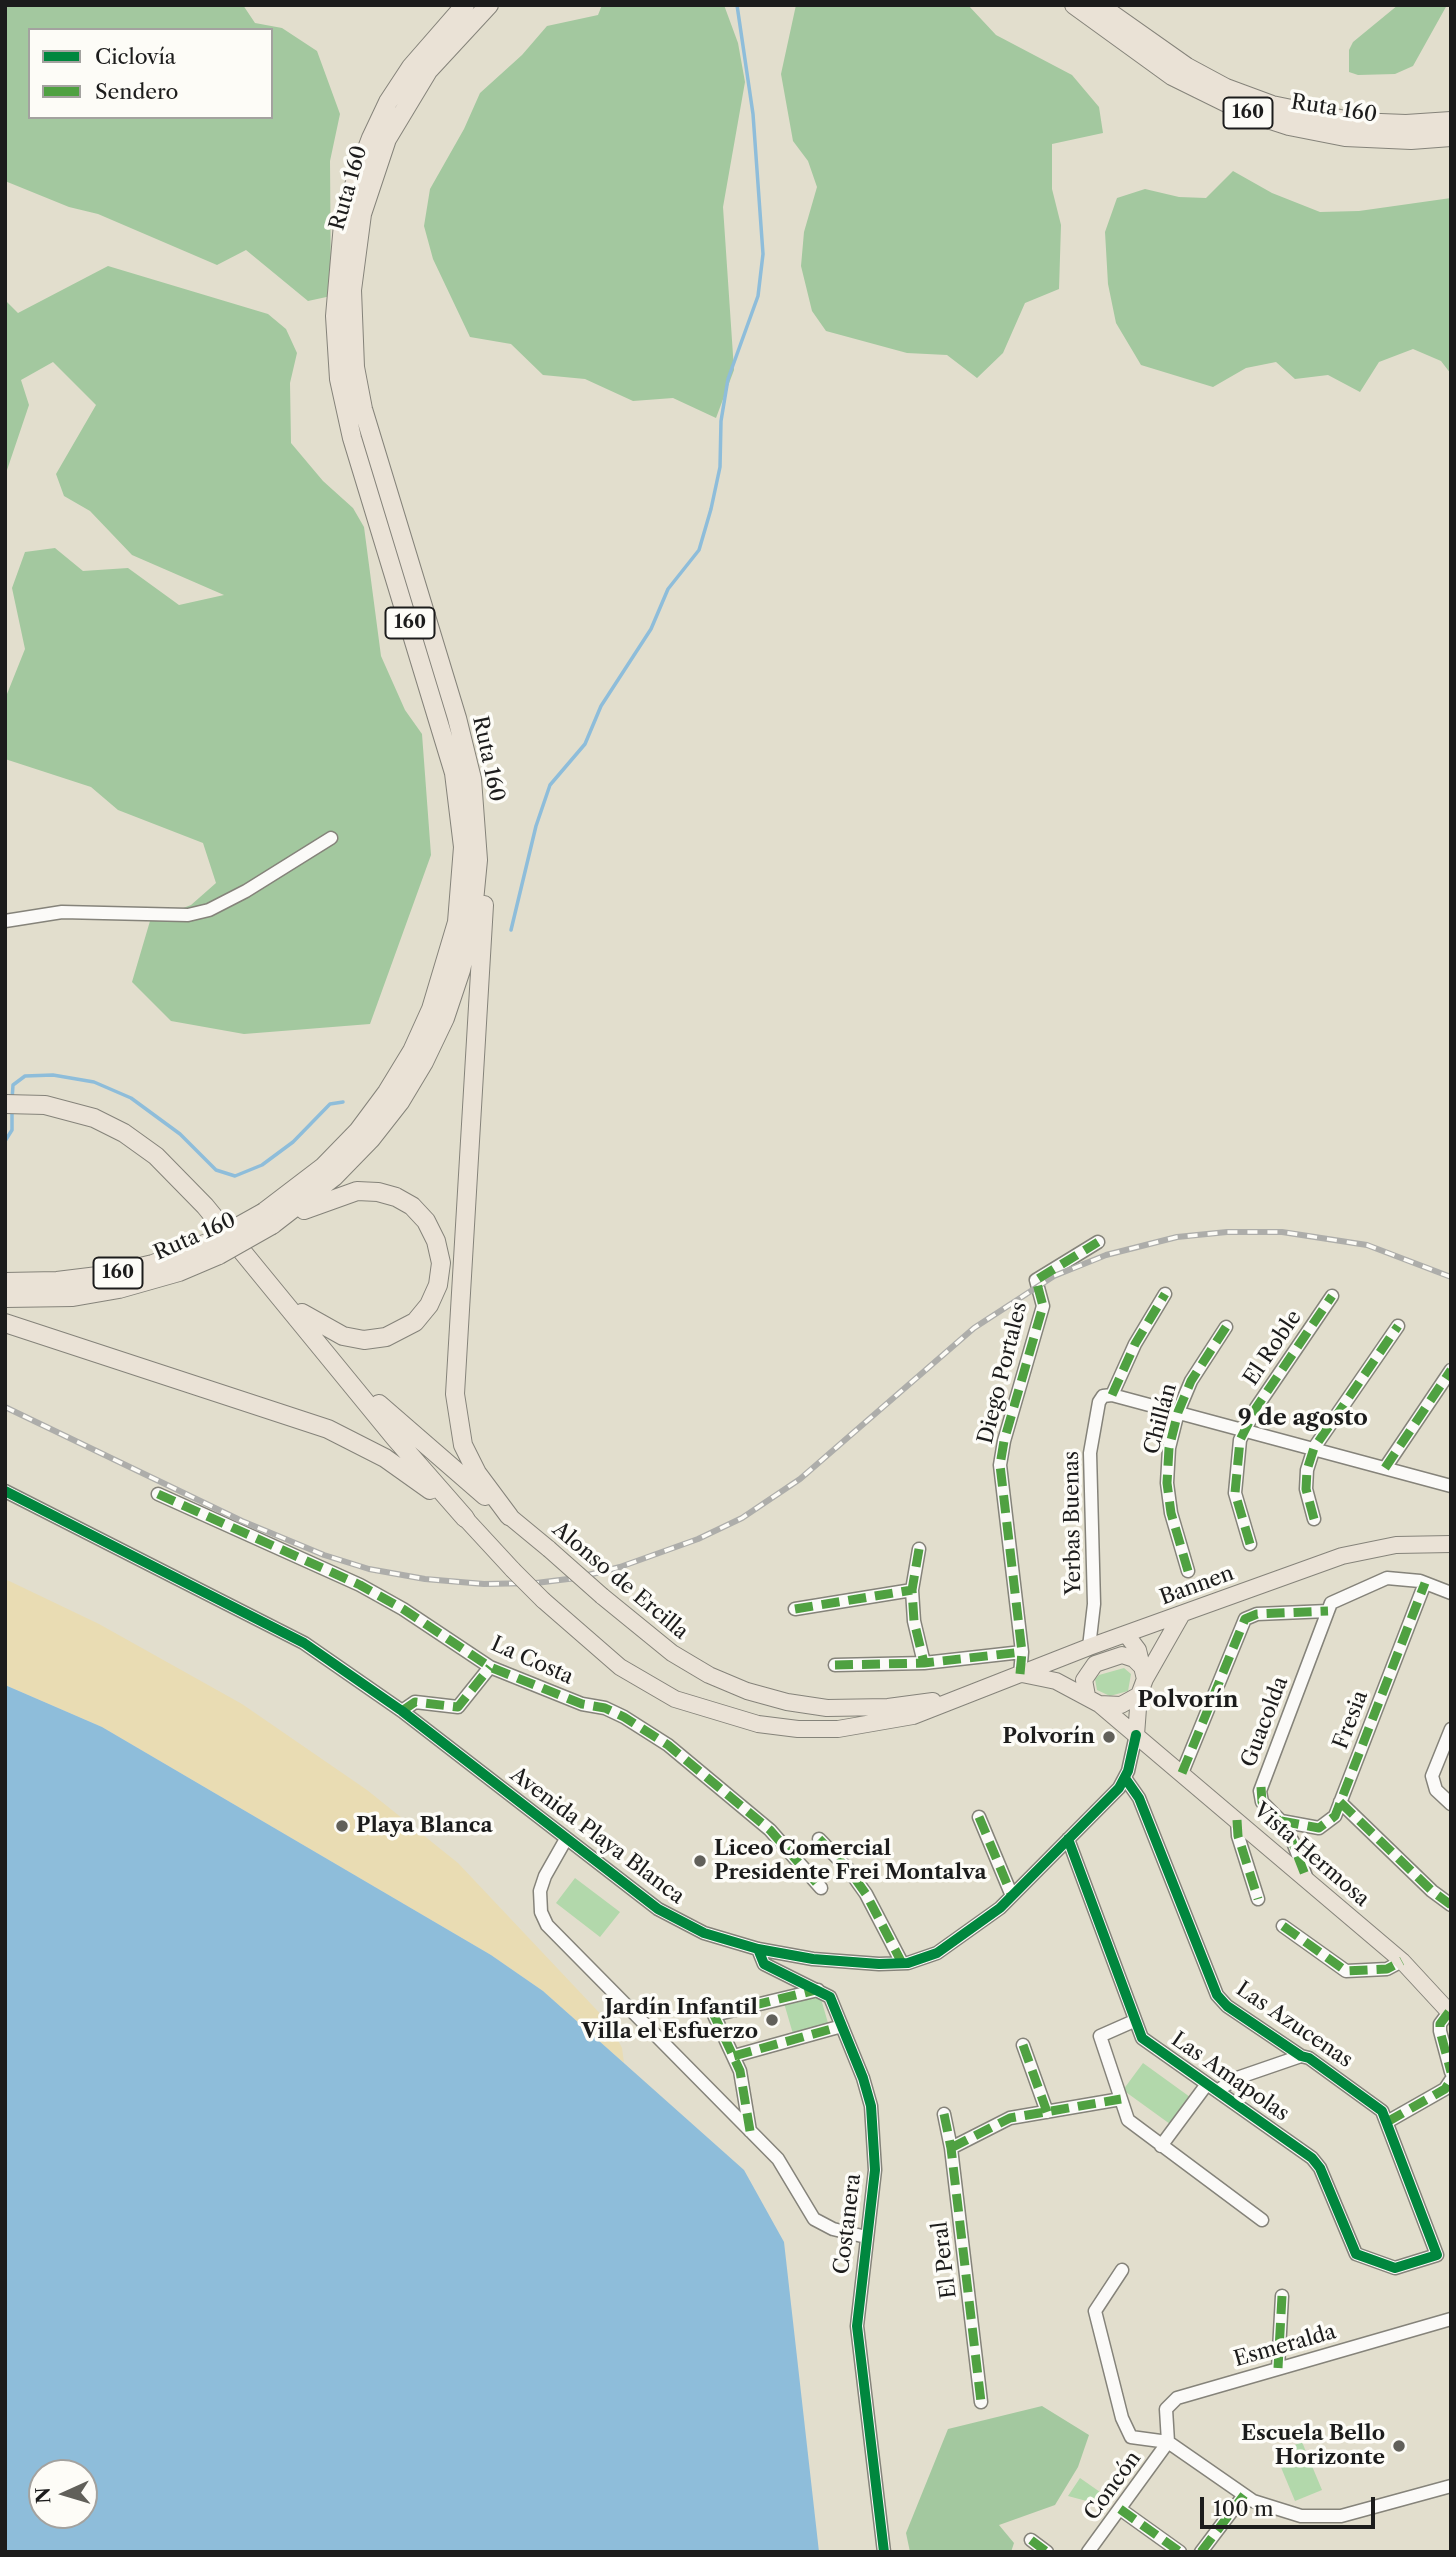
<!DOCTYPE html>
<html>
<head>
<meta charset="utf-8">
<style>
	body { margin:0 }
	#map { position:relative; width:1456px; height:2557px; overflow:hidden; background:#e2decd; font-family:"Libre Caslon Text",serif }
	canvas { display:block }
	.frame { position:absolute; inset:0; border:7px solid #1c1c1c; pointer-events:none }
	.legend { position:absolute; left:28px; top:28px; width:245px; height:91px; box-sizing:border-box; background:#fdfcf7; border:2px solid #a3a29f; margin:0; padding:9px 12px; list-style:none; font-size:21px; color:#1c1c1c }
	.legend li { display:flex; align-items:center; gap:14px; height:35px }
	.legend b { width:35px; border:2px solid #a3a29f }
	.north { position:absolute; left:28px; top:2459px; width:70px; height:70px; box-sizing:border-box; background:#fdfcf7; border:2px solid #a3a29f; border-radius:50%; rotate:266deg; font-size:19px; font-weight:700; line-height:28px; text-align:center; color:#1c1c1c }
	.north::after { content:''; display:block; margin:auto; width:24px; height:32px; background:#61605a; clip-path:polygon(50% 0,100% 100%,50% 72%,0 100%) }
	.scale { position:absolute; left:1200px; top:2497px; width:175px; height:32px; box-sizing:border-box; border:4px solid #1c1c1c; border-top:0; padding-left:9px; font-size:21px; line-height:24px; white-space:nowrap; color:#1c1c1c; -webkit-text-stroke:5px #fdfcf7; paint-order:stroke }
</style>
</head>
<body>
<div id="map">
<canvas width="1456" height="2557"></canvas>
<div class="frame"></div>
<ul class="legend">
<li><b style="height:9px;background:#00873e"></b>Ciclovía</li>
<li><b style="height:9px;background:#4fa141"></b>Sendero</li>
</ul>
<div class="north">N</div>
<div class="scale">100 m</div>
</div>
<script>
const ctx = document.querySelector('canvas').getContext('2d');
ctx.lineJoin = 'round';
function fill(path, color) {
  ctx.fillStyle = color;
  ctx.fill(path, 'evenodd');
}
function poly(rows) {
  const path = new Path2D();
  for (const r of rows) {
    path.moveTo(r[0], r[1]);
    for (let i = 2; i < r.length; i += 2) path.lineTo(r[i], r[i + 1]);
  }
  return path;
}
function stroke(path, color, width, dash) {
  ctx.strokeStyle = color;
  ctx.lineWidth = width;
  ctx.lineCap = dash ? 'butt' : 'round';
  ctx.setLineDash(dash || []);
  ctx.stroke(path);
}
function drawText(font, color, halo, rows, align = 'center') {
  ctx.font = font + ' "Libre Caslon Text",serif';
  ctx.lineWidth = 7;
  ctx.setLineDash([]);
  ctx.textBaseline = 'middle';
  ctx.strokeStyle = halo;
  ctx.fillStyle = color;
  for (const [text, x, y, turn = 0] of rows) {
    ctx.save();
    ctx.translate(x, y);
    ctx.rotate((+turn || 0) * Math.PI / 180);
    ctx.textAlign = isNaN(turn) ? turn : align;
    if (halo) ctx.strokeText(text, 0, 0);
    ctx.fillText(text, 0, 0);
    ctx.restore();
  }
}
const green = poly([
	[1124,1668,1131,1674,1128,1691,1110,1696,1097,1690,1095,1679,1099,1675],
	[575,1878,620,1912,600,1937,556,1903],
	[819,1992,828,2023,793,2034,784,2003],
	[1143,2063,1190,2097,1170,2124,1123,2090],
	[1302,2442,1322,2490,1295,2501,1275,2453],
	[1080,2478,1110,2499,1105,2506,1068,2496]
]);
const forest = poly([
	[5,5,243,5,255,23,282,28,317,51,340,114,330,161,331,296,308,301,246,250,217,265,98,214,69,207,5,181],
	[30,30,271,30,271,117,30,117],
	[602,5,724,5,738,43,745,82,723,207,734,370,716,418,673,398,633,401,585,379,543,375,511,344,470,337,433,259,424,226,430,189,464,129,480,93,522,55,547,26,598,15],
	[796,5,968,5,996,35,1072,75,1099,107,1103,133,1052,144,1052,189,1061,225,1059,289,1025,303,1003,353,977,378,947,355,907,353,826,331,812,311,801,266,804,232,817,187,808,161,793,141,781,74],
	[1398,5,1447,5,1413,66,1395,74,1358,75,1349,72,1349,50,1353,42],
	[1233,171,1272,193,1320,212,1359,211,1451,198,1451,374,1441,361,1413,349,1379,362,1360,392,1328,375,1295,379,1276,362,1246,368,1213,387,1141,365,1116,323,1108,284,1105,232,1117,198,1145,189,1179,197,1206,198],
	[108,266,268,314,286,329,297,353,290,383,291,443,323,481,353,508,364,527,381,656,405,710,422,734,431,855,370,1024,244,1034,171,1021,132,982,150,921,191,905,216,883,203,843,118,810,91,787,5,759,5,699,25,649,12,588,25,552,55,548,83,571,128,568,179,605,224,595,132,555,90,511,64,496,56,474,96,405,53,362,21,380,29,405,5,476,5,300,18,313],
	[1042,2406,1089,2435,1078,2467,1055,2505,999,2525,1014,2543,1011,2552,910,2552,906,2533,948,2429]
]);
const sand = poly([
	[5,1579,99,1624,242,1704,367,1790,458,1863,609,2023,622,2048,624,2063,543,1991,491,1955,102,1727,5,1685]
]);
const water = poly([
	[5,1685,102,1727,491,1955,543,1991,744,2170,784,2242,819,2552,5,2552],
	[42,2473,84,2473,84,2515,42,2515]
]);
const stream = poly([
	[511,930,536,826,550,785,585,744,601,706,651,629,668,589,699,550,711,509,720,467,721,421,728,379,758,296,763,254,753,114,737,5],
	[12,1100,13,1085,25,1076,53,1075,94,1082,131,1098,180,1134,216,1170,235,1176,262,1165,293,1142,330,1104,343,1102],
	[5,1141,12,1130,12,1111]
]);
const minor = poly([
	[5,921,62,912,188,915,209,910,246,891,331,838],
	[1112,1395,1451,1486],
	[1112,1395,1135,1344,1165,1294],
	[1385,1468,1451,1370],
	[5,1491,304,1643,402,1711,658,1909,704,1933,758,1949,813,1959,879,1964,908,1963,937,1953,1000,1908,1119,1788,1128,1771,1136,1735],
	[158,1494,360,1585,403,1609,490,1667,582,1704,605,1708,624,1717,668,1745,770,1830,821,1888],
	[1314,1519,1306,1489,1307,1470,1314,1448,1398,1326],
	[1250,1544,1235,1493,1240,1440,1256,1408,1332,1296],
	[919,1549,912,1590,914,1621,924,1663],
	[1188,1571,1171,1513,1167,1483,1169,1448,1178,1412,1191,1381,1226,1327],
	[795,1609,912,1590],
	[1089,1647,1094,1604,1090,1453,1099,1402,1103,1396,1112,1395],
	[835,1665,924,1663,1022,1652],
	[1020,1674,1022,1652,1000,1465,1004,1441,1043,1306,1036,1280,1098,1242],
	[402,1711,415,1702,458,1707,490,1667],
	[1451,1729,1432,1776,1436,1790,1451,1804],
	[1182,1773,1245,1619,1257,1614,1328,1611],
	[1340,1802,1432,1891,1451,1905],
	[979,1817,1012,1896],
	[1237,1820,1238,1836,1258,1899],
	[1281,1821,1319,1828,1335,1816,1425,1583],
	[566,1839,545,1876,540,1891,541,1912,547,1925,778,2159,814,2219,833,2229,866,2237],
	[819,1839,849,1870,866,1894,902,1963],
	[1068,1839,1142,2038,1312,2158,1320,2168,1356,2254,1395,2268,1437,2255,1382,2111,1309,2058,1301,2056,1227,2006,1217,1995,1139,1798,1125,1778],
	[1307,1879,1293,1842,1281,1821,1262,1802,1260,1791,1331,1603,1387,1578,1420,1581,1451,1593],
	[1283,1926,1346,1971,1387,1969,1402,1961],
	[758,1949,764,1964,830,1997,863,2078,871,2106,875,2170,857,2326,884,2552],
	[1449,2012,1440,2024,1440,2031,1451,2072],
	[1134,2021,1100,2036,1128,2120,1262,2220],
	[1023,2045,1047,2112],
	[734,2056,842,2026],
	[1217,2091,1237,2078,1301,2056],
	[944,2114,951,2148,981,2402],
	[1387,2122,1445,2089,1451,2080],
	[750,2131,740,2071,714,2015,818,1990],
	[1161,2146,1207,2084],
	[951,2148,1010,2118,1121,2099],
	[1122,2270,1095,2311,1122,2418,1131,2437,1168,2442],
	[1278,2368,1282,2296],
	[1168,2442,1166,2409,1177,2398,1451,2319],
	[1168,2442,1253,2501,1301,2516,1341,2516,1451,2486],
	[1120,2509,1180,2552],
	[1031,2540,1047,2552],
	[1088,2552,1168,2442],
	[1201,2552,1244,2495]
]);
const major = poly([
	[509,1516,549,1549],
	[465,1518,513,1570],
	[602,1596,672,1653,709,1675,747,1691,787,1702,827,1708,888,1707,933,1701],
	[543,1600,620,1667,675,1699,758,1724,798,1729,838,1729,913,1716,1089,1647,1342,1556,1396,1545,1451,1544],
	[1126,1634,1138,1650,1145,1679,1139,1695,1136,1735],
	[1022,1674,1056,1681,1099,1704,1402,1961,1451,2014],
	[1145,1679,1182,1614],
	[1087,1696,1084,1680,1095,1664,1122,1655,1134,1659,1141,1666],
	[1099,1704,1121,1705,1139,1695]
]);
const highway = poly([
	[1074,5,1172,76,1243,111,1289,126,1345,137,1411,140,1451,137],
	[1099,5,1187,67,1226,88,1272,105,1355,122,1406,124,1451,121],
	[484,905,455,1394,463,1445,477,1473,509,1516],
	[5,1104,45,1105,94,1118,124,1133,156,1156,205,1206,395,1438,465,1518],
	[264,1212,323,1167,358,1131,387,1092,412,1051,431,1009,457,922,463,847,454,773,352,438,339,379,335,316,343,224,357,175,371,138,388,102,411,67,465,5],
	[272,1225,334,1177,371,1139,400,1102,424,1062,445,1018,461,970,472,922,478,860,472,779,457,718,363,409,355,367,352,290,362,214,387,139,428,71,489,5],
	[5,1282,57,1281,106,1275,153,1264,212,1241],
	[5,1298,73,1297,119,1289,179,1272,219,1255],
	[302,1313,343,1336,364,1340,386,1337,415,1322,429,1305,438,1285,441,1263,436,1241,426,1221,412,1206,396,1197,378,1192,357,1191,304,1210],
	[5,1323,328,1429,385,1458,430,1490],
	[379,1404,485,1496]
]);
const rail = poly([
	[5,1407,242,1521,324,1555,369,1569,425,1579,484,1584,536,1583,576,1578,620,1567,698,1539,742,1518,800,1479,974,1328,1054,1276,1106,1255,1177,1237,1227,1232,1282,1232,1367,1245,1451,1277]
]);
const majorBridge = poly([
	[549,1549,602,1596],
	[513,1570,543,1600]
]);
const highwayBridge = poly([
	[212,1241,264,1212],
	[219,1255,272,1225]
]);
const quiet = poly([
	[1112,1395,1135,1344,1165,1294],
	[1385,1468,1451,1370],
	[158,1494,360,1585,403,1609,490,1667,582,1704,605,1708,624,1717,668,1745,770,1830,821,1888],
	[1314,1519,1306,1489,1307,1470,1314,1448,1398,1326],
	[1250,1544,1235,1493,1240,1440,1256,1408,1332,1296],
	[919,1549,912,1590,914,1621,924,1663],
	[1188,1571,1171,1513,1167,1483,1169,1448,1178,1412,1191,1381,1226,1327],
	[795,1609,912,1590],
	[835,1665,924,1663,1022,1652],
	[1020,1674,1022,1652,1000,1465,1004,1441,1043,1306,1036,1280,1098,1242],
	[402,1711,415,1702,458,1707,490,1667],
	[1182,1773,1245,1619,1257,1614,1328,1611],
	[1261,1787,1262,1802,1288,1831,1307,1880],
	[1340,1802,1432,1891,1451,1905],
	[979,1817,1012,1896],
	[1237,1820,1238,1836,1258,1899],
	[1281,1821,1319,1828,1335,1816,1425,1583],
	[819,1839,849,1870,866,1894,902,1963],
	[1283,1926,1346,1971,1387,1969,1402,1961],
	[1449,2012,1440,2024,1440,2031,1451,2072],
	[1023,2045,1047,2112],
	[734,2056,842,2026],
	[944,2114,951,2148,981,2402],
	[1387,2122,1445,2089,1451,2080],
	[750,2131,740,2071,714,2015,816,1990],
	[951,2148,1010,2118,1121,2099],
	[1278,2368,1282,2296],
	[1120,2509,1180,2552],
	[1031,2540,1047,2552],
	[1201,2552,1244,2495]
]);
const cycleway = poly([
	[5,1491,304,1643,402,1711,658,1909,704,1933,758,1949,813,1959,879,1964,908,1963,937,1953,1000,1908,1119,1788,1128,1771,1136,1735],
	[1068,1839,1142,2038,1312,2158,1320,2168,1356,2254,1395,2268,1437,2255,1382,2111,1309,2058,1301,2056,1227,2006,1217,1995,1139,1798,1125,1778],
	[758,1949,764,1964,830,1997,863,2078,871,2106,875,2170,857,2326,884,2552]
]);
const markers = [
	[1109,1737,7,"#61605a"],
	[342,1826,7,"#61605a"],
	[700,1861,7,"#61605a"],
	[772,2020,7,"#61605a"],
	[1399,2446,7,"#61605a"]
];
const shields = [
	[1248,113,49],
	[410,623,49],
	[118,1273,49]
];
const shieldNames = [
	["160",1248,113],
	["160",410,623],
	["160",118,1273]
];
const streetNames = [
	["Ruta 160",1334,109,9],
	["Ruta 160",349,188,-74],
	["Ruta 160",488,759,78],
	["Ruta 160",195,1237,-24],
	["El Roble",1273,1348,-56],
	["Diego Portales",1003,1373,-76],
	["Chillán",1161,1419,-75],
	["Yerbas Buenas",1073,1523,-91],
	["Alonso de Ercilla",620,1581,40],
	["Bannen",1197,1586,-20],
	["La Costa",532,1661,24],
	["Fresia",1351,1720,-69],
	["Guacolda",1265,1722,-69],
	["Avenida Playa Blanca",597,1836,37],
	["Vista Hermosa",1311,1855,41],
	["Las Azucenas",1294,2025,34],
	["Las Amapolas",1230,2077,35],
	["Costanera",848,2224,-83],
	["El Peral",945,2260,-97],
	["Esmeralda",1285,2346,-16],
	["Concón",1113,2486,-54]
];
const poiNames = [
	["Polvorín",1095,1737],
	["Playa Blanca",356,1826,"left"],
	["Liceo Comercial",714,1849,"left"],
	["Presidente Frei Montalva",714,1873,"left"],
	["Jardín Infantil",758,2008],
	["Villa el Esfuerzo",758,2032],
	["Escuela Bello",1385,2434],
	["Horizonte",1385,2458]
];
const neighbourhoodNames = [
	["9 de agosto",1303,1418],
	["Polvorín",1188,1700]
];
fill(green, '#b2d8ab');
fill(forest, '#a3c89f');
fill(sand, '#e9dcb3');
fill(water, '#8ebdda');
stroke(stream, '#8ebdda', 3.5);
stroke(minor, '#85837a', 15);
stroke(major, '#85837a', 18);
stroke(highway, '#85837a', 20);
stroke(minor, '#fbfaf8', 12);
stroke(major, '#eae2d6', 16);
stroke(highway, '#eae2d6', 18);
stroke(rail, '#adadaa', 6);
stroke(rail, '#fdfcf7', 3.5, [10]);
stroke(majorBridge, '#85837a', 18, []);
stroke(highwayBridge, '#85837a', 20, []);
stroke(majorBridge, '#eae2d6', 16);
stroke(highwayBridge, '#eae2d6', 18);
stroke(quiet, '#4fa141', 9, [18, 9]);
stroke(cycleway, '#00873e', 10);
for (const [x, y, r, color] of markers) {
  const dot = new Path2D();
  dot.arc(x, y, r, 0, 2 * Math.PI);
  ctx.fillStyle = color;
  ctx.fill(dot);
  stroke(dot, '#fdfcf7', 2.5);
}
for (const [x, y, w] of shields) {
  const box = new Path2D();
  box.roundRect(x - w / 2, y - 15.5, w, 31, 5);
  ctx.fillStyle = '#fdfcf7';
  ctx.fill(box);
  stroke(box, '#1c1c1c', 2);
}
drawText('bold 19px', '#1c1c1c', null, shieldNames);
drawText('21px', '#1c1c1c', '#fdfcf7', streetNames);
drawText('bold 21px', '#1c1c1c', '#fdfcf7', poiNames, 'right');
drawText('bold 23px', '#1c1c1c', '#fdfcf7', neighbourhoodNames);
</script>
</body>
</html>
